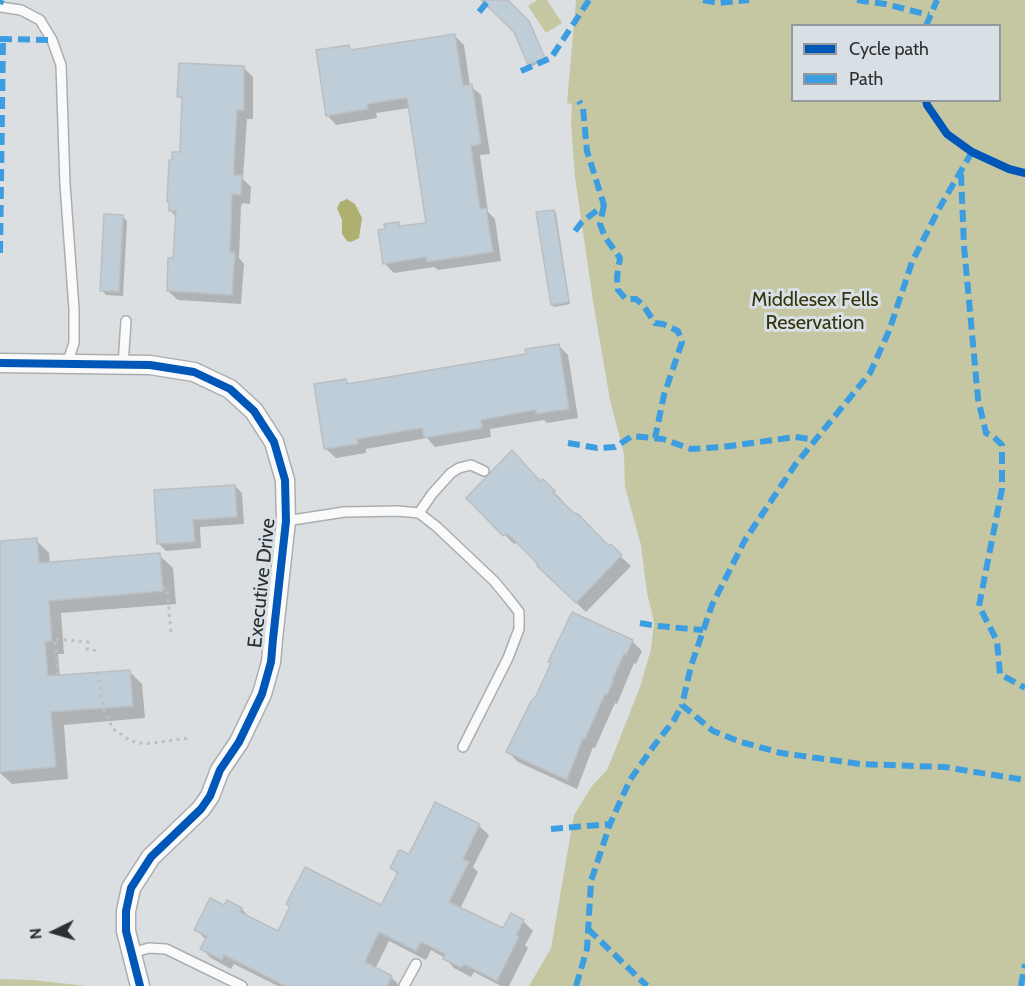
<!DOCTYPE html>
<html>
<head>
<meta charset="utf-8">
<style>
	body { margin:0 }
	#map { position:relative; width:1025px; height:986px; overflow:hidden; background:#dbdfe2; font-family:Cabin,sans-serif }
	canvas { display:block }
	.legend { position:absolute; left:791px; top:24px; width:210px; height:78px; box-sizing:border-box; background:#d8e0e5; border:2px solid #93999d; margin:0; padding:8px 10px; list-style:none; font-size:18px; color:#2c2f31 }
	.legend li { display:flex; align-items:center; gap:12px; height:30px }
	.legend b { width:30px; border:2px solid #93999d }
	.north { position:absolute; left:24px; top:902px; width:60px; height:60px; -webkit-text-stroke:4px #d8e0e5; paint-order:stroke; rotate:265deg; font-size:16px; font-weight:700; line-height:24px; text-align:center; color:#2c2f31 }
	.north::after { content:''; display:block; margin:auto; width:21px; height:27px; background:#2c2f31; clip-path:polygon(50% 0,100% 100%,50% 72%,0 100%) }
</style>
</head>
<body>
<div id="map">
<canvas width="1025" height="986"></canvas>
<ul class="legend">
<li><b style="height:8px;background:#0057b8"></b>Cycle path</li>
<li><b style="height:8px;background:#3d9de1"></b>Path</li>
</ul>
<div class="north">N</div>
</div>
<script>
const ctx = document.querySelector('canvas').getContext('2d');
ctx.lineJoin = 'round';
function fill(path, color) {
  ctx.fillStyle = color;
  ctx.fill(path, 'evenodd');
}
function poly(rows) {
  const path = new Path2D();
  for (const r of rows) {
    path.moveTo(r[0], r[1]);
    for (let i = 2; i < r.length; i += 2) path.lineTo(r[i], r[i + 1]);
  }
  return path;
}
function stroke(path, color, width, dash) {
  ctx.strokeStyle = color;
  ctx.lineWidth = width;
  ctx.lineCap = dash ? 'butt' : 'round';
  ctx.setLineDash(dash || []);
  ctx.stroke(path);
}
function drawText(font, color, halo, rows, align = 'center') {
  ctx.font = font + ' Cabin,sans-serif';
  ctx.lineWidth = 6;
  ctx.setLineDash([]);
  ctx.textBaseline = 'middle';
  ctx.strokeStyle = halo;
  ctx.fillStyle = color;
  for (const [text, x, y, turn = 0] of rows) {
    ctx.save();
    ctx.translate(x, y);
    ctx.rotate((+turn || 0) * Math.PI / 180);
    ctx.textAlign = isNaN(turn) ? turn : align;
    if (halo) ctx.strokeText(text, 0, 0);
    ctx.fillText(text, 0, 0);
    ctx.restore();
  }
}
const green = poly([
	[537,0,547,0,562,23,546,33,528,6],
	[576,0,1025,0,1025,986,529,986,551,948,574,815,592,786,607,770,618,743,641,684,651,649,654,622,647,593,641,545,625,487,624,454,610,400,593,301,575,177,571,122,572,104,567,103],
	[792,26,1000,26,1000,100,792,100],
	[0,979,33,980,87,986,0,986]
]);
const water = poly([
	[347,199,355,204,362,218,359,238,351,242,347,241,342,234,342,220,337,208,340,202]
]);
const shadow = poly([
	[494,0,505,0,531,25,546,60,532,66,530,65,515,31],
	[454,35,464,45,470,86,481,95,490,154,480,155,488,212,495,219,501,261,438,270,434,267,394,273,384,263,387,230,398,224,402,228,428,224,410,108,376,113,377,118,336,125,327,115,348,47,352,51],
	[244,68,253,77,253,119,247,119,243,179,251,187,250,204,243,203,241,206,239,258,244,264,241,304,178,300,168,291,174,259,177,218,170,210,169,202,182,154,183,101,178,96],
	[554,211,556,213,570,304,554,307,552,305],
	[122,216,127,221,123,296,106,295,102,290],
	[558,345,568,355,578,418,547,423,544,420,490,429,491,437,435,447,427,438,366,449,366,453,336,458,326,449,346,380,350,385,528,355],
	[543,481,564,502,562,503,631,566,586,612,548,576,521,545,516,543,514,544,468,498],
	[235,486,242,493,244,524,200,527,201,548,166,551,159,544],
	[36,540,49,553,50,564,159,555,173,568,176,604,61,613,64,654,58,654,60,677,129,671,142,684,145,718,64,725,68,779,12,784,0,773,0,543],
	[632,641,642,651,636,664,634,663,617,704,615,703,595,748,593,747,577,789,518,762,508,752],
	[479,826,489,835,473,867,478,872,460,909,503,930,523,921,533,931,525,945,528,948,509,986,501,986,474,972,471,977,454,968,445,958,431,950,426,960,389,941,375,969,391,977,400,986,278,986,234,964,231,969,211,958,202,949,206,940,196,929,225,907,228,902,242,909,251,919,278,933,382,907,398,875,392,868,409,856]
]);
const building = poly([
	[481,0,508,0,529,21,545,58,528,65,514,32,481,0],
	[455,34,463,86,472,84,481,144,471,146,480,209,486,208,493,252,427,262,426,257,383,264,378,230,385,229,384,224,399,222,399,226,426,223,407,98,367,104,368,109,326,116,316,50,349,45,350,50,455,34],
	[179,63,244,66,244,110,237,110,234,164,234,175,242,175,241,195,233,194,232,196,230,252,235,252,232,295,167,291,168,258,173,258,176,211,169,211,169,202,167,202,169,160,172,160,172,152,180,152,182,97,177,97,179,63],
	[554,210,569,302,551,305,536,212,554,210],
	[104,214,123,215,119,292,100,291,104,214],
	[559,344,569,409,536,414,536,410,481,420,482,428,424,438,422,428,357,439,358,444,324,449,314,384,346,379,347,384,526,354,525,349,559,344],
	[512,450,540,481,543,479,555,491,553,493,574,513,578,514,609,546,611,544,622,555,576,603,537,566,538,565,534,560,510,536,505,534,503,536,466,498,512,450],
	[235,485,237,517,193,520,195,542,157,544,154,490,235,485],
	[37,538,39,563,160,553,163,591,49,601,52,641,45,642,48,676,130,670,133,706,51,712,56,767,0,772,0,541,37,538],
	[572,612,633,640,626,655,624,654,612,680,614,680,607,695,605,694,585,739,583,738,567,780,506,752,530,703,534,698,535,698,551,663,548,662,572,612],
	[435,802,480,824,463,859,469,862,449,902,503,928,511,913,524,920,516,935,519,937,497,981,464,964,462,968,443,959,445,954,421,942,416,951,379,932,365,962,392,976,387,986,285,986,224,955,222,960,200,949,207,936,194,930,210,898,224,905,227,900,242,908,240,912,278,931,290,906,286,904,305,867,381,905,398,872,390,868,399,850,409,854,435,802]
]);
const path = poly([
	[163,588,167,588,171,633],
	[98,672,103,708,113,729,131,741,145,744,190,738],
	[58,675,55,639,88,642,87,649,98,651]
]);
const lane = poly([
	[0,7,21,10,40,20,52,40,61,65,65,184,74,309,74,343,67,364],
	[123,365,126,321],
	[419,513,432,494,451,473,459,468,471,465,484,471],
	[286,521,344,512,398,511,419,513,437,527,494,581,509,599,519,612,519,629,508,658,463,747],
	[131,953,149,948,166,949,242,986],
	[404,986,416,964]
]);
const street = poly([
	[0,363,150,365,194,372,230,389,254,411,274,442,285,480,286,521,273,639,271,662,262,694,239,742,220,770,210,796,201,809,151,857,131,888,126,911,126,931,140,986]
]);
const quiet = poly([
	[703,0,718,3,749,0],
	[857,0,885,4,929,15],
	[0,4,2,0],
	[479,12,489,0],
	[926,26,937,0],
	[0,39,52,40],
	[521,71,551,58,589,0],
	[972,152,941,205,912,262,889,331,870,373,795,465,745,540,712,605,691,666,682,705,713,731,741,742,781,753,860,764,944,767,1025,780],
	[961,174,964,246,978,399,986,433,994,437,1002,445,1002,489,979,606,997,641,1000,674,1025,688],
	[604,205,600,224,605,237,620,258,617,277,618,290,626,299,636,299,643,305,655,323,663,324,678,331,682,342,664,395,655,438],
	[575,231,582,222,604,205,587,151,583,108,579,101],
	[0,253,3,39],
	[568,443,597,448,615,447,632,436,663,439,691,449,723,447,795,437,816,440],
	[640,623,657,626,703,630],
	[551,829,610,824],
	[588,929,647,986],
	[576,986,587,949,591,881,610,824,630,780,653,747,674,720,682,705],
	[1021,986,1025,964]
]);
const cycleway = poly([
	[926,100,927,105,947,134,972,152,1009,169,1025,173],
	[0,363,150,365,194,372,230,389,254,411,274,442,285,480,286,521,273,639,271,662,262,694,239,742,220,770,210,796,201,809,151,857,131,888,126,911,126,931,140,986]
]);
const parkNames = [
	["Middlesex Fells",815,300],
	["Reservation",815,323]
];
const streetNames = [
	["Executive Drive",262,583,-84]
];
fill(green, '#c5c7a2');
fill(water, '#afb070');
fill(shadow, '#0003');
fill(building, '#becdd7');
stroke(building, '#bcbfc2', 1.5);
stroke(lane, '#abaeb0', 12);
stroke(street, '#abaeb0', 21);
stroke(path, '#bcbfc1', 3, [3, 4.5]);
stroke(lane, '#fafafb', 9);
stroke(street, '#fafafb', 18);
stroke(quiet, '#3d9de1', 6, [12, 6]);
stroke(cycleway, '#0057b8', 8);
drawText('20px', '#35350d', '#d8e0e5', parkNames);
drawText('20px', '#2c2f31', '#d8e0e5', streetNames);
</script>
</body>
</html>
